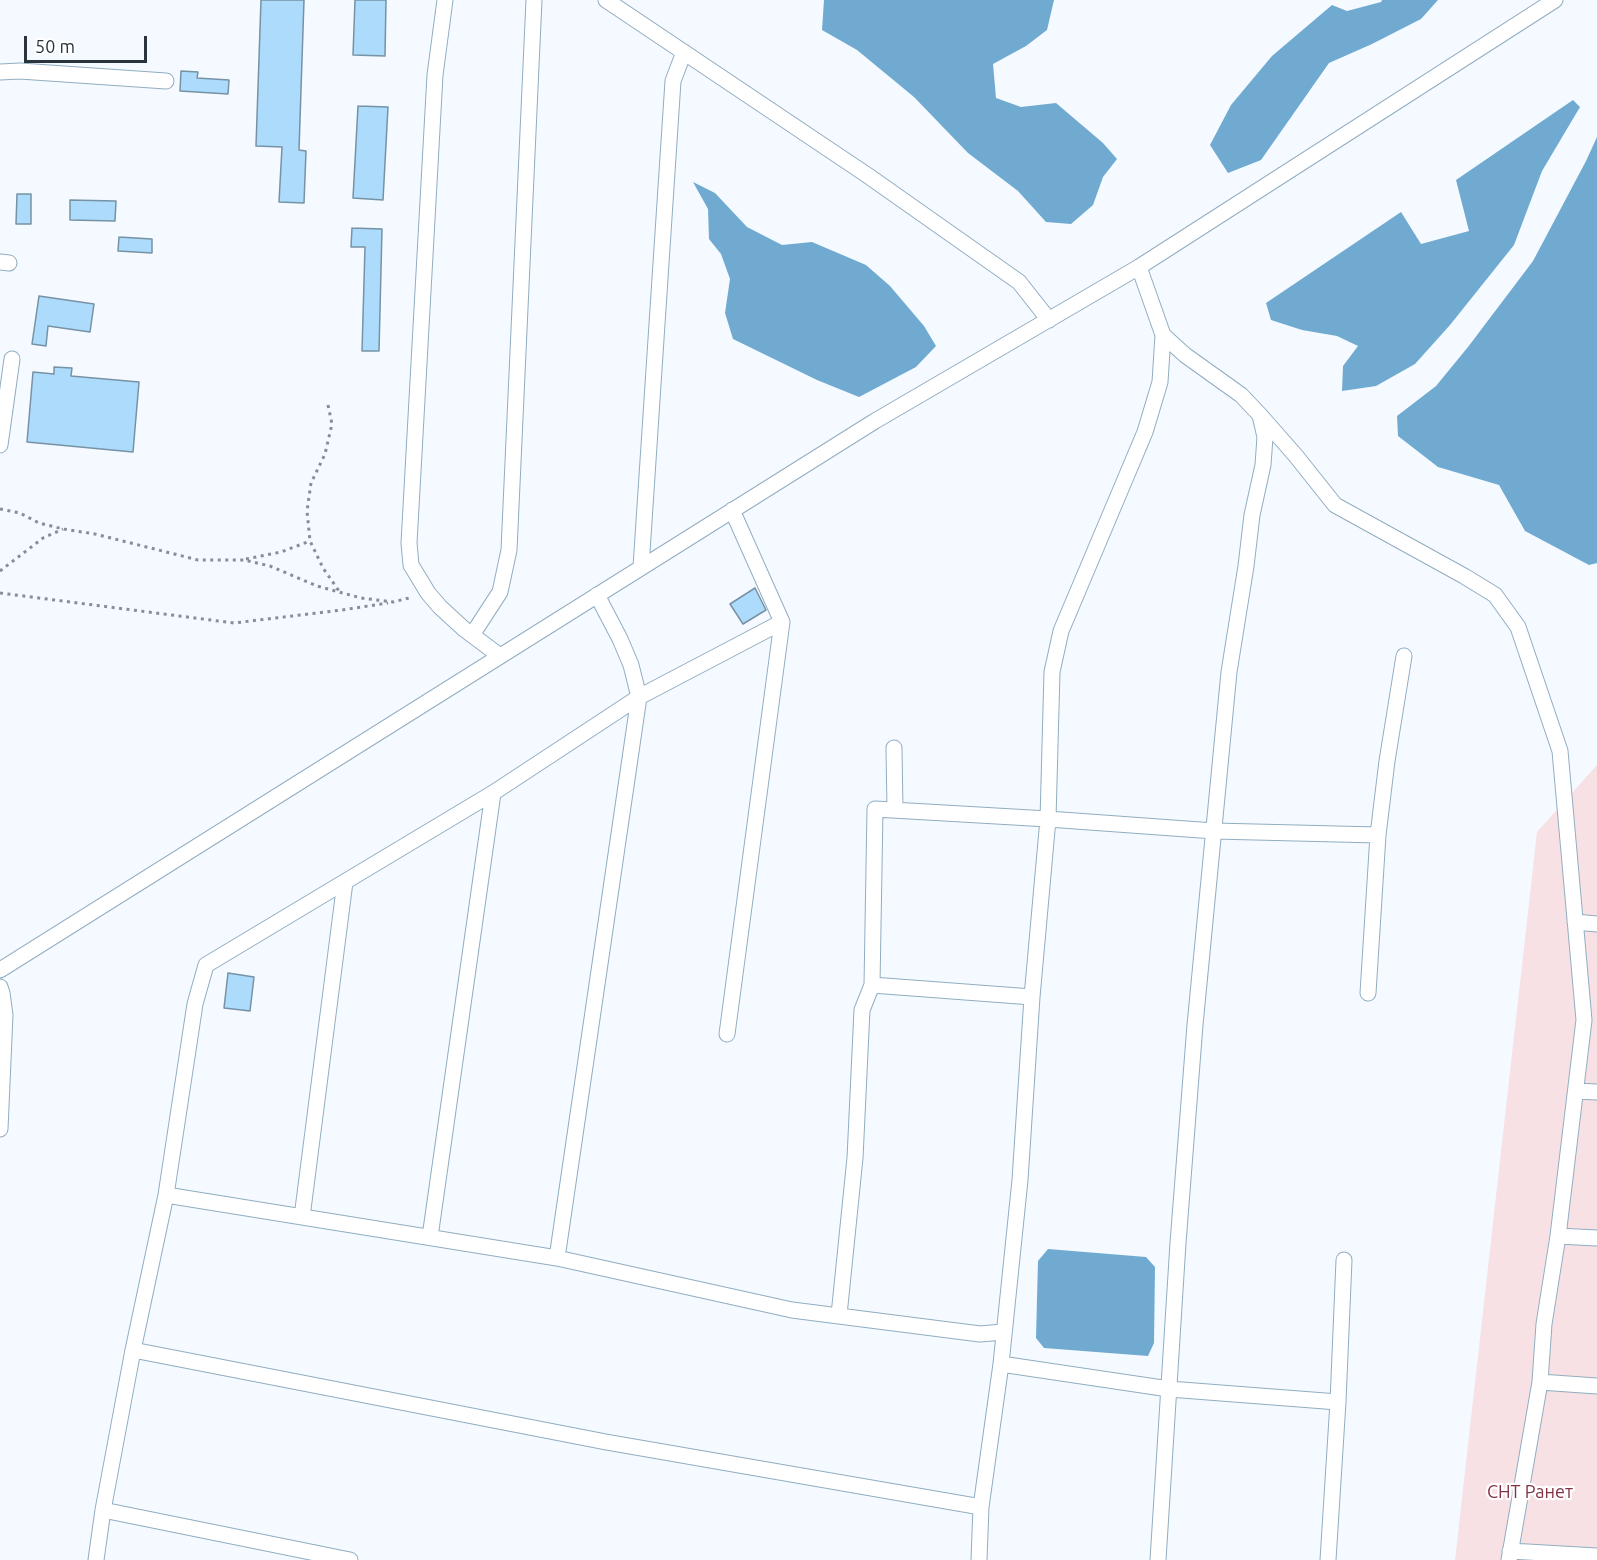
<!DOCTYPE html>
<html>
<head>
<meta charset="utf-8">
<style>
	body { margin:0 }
	#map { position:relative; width:1597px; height:1560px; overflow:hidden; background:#f4faff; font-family:Ubuntu,sans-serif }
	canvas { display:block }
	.scale { position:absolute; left:24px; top:36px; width:123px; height:27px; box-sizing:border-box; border:3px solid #29343d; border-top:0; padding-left:8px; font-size:18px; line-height:21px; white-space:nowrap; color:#29343d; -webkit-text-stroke:4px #fff; paint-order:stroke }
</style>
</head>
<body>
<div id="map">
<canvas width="1597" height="1560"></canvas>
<div class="scale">50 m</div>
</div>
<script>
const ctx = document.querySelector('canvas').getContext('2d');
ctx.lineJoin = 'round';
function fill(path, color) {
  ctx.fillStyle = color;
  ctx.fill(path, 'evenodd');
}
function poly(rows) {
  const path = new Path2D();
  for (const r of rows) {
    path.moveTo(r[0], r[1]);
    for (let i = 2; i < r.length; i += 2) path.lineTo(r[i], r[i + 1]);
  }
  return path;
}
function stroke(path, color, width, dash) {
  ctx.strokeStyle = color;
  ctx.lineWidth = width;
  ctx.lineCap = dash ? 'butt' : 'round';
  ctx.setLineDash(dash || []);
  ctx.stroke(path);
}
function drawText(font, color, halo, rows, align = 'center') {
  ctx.font = font + ' Ubuntu,sans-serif';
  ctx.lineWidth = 4.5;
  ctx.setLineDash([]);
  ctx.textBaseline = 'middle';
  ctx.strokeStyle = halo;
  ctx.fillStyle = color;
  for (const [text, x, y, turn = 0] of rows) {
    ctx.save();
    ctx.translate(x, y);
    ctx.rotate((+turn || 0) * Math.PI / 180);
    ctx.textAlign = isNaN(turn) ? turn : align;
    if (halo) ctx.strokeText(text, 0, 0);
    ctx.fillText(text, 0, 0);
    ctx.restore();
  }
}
const green = poly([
	[1597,765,1597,1560,1455,1560,1537,832]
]);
const water = poly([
	[824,0,1054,0,1047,30,1026,46,993,64,996,98,1021,107,1056,103,1103,143,1117,159,1103,177,1093,205,1071,224,1046,222,1018,191,968,153,914,97,857,50,822,30],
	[1382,0,1438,0,1421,19,1372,44,1329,63,1261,160,1228,173,1210,145,1231,105,1272,56,1332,5,1347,11,1381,2],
	[1573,100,1580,107,1542,171,1514,245,1450,325,1415,364,1376,386,1342,391,1343,366,1358,346,1337,336,1302,330,1271,320,1266,303,1401,212,1421,244,1469,231,1456,180],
	[1597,137,1597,563,1589,565,1525,531,1499,485,1438,467,1398,436,1397,416,1436,386,1468,347,1533,261,1586,161],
	[693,182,715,193,747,227,782,245,812,242,866,265,890,286,924,326,936,346,916,367,859,397,817,380,733,339,725,313,730,279,721,254,709,239,708,209],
	[1048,1249,1146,1257,1155,1267,1154,1343,1148,1356,1044,1348,1036,1338,1038,1261]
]);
const building = poly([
	[261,0,304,0,299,150,306,151,304,203,279,202,282,147,256,146,261,0],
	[355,0,386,0,385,56,353,55,355,0],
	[181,71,198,72,197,78,229,80,228,94,180,91,181,71],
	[358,106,388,107,383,200,353,198,358,106],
	[17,194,31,194,31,224,16,224,17,194],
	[70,200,116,201,115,221,70,220,70,200],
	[352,228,382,229,379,351,362,351,365,247,351,247,352,228],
	[119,237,152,239,152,253,118,251,119,237],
	[39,296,94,304,90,332,48,326,46,346,32,344,39,296],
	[54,367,72,368,71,376,139,382,133,452,27,442,33,372,54,374,54,367],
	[755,588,766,610,743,624,730,604,755,588],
	[228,973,254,977,250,1011,224,1008,228,973]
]);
const path = poly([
	[328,405,332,424,325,454,311,483,307,511,310,541,323,568,339,591],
	[0,509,20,513,39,523,63,529,95,534,198,560,244,560,270,566,317,586,361,598,393,602,413,597],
	[246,559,281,552,310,541],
	[0,571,43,538,63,529],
	[0,593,234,623,342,610,388,603]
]);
const minor = poly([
	[445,0,435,75,409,543,411,565,428,593,440,607,464,629,500,656],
	[606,0,867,175,1019,282,1049,320],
	[0,72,20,71,166,81],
	[0,262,9,263],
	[1260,415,1296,456,1335,505,1464,576,1495,595,1518,627,1560,751,1584,1020,1558,1236,1544,1324,1540,1382,1509,1560],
	[0,445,12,359],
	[641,567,673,81,684,52],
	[472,635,500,592,509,550,534,0],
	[894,748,895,810],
	[1575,922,1597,924],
	[0,970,875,421,1139,267,1555,0],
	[872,985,1032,997],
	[0,987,2,993,5,1015,0,1129],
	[1368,993,1378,835,1387,761,1404,656],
	[727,1034,782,622,732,510],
	[1576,1091,1597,1092],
	[166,1195,557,1258,792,1310,980,1334,1003,1332],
	[302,1217,345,882],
	[1558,1236,1597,1238],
	[430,1237,493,793],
	[557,1258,639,697,631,665,620,639,597,595],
	[839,1315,855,1158,862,1010,872,985,875,809,1048,819,1214,831,1378,835],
	[133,1350,606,1442,981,1507],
	[1001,1364,1169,1389,1338,1402],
	[1540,1382,1597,1386],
	[103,1510,350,1560],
	[1510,1551,1597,1556],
	[96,1560,103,1510,133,1350,166,1195,195,1004,206,965,493,793,639,697,782,622],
	[979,1560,981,1507,1001,1364,1020,1180,1032,997,1048,819,1052,672,1061,631,1145,432,1160,382,1163,335,1139,267],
	[1158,1560,1178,1243,1195,1025,1229,672,1246,566,1252,515,1263,465,1265,437,1260,415,1241,395,1185,355,1163,335],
	[1328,1560,1338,1402,1344,1260]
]);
const parkNames = [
	["СНТ Ранет",1530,1492]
];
fill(green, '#f8e1e4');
fill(water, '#70aad1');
fill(building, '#acdbfb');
stroke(building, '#7792a5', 1.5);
stroke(minor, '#91adc1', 17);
stroke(path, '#868e96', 3, [3, 4.5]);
stroke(minor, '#fff', 15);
drawText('18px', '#833244', '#fff', parkNames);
</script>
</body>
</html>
